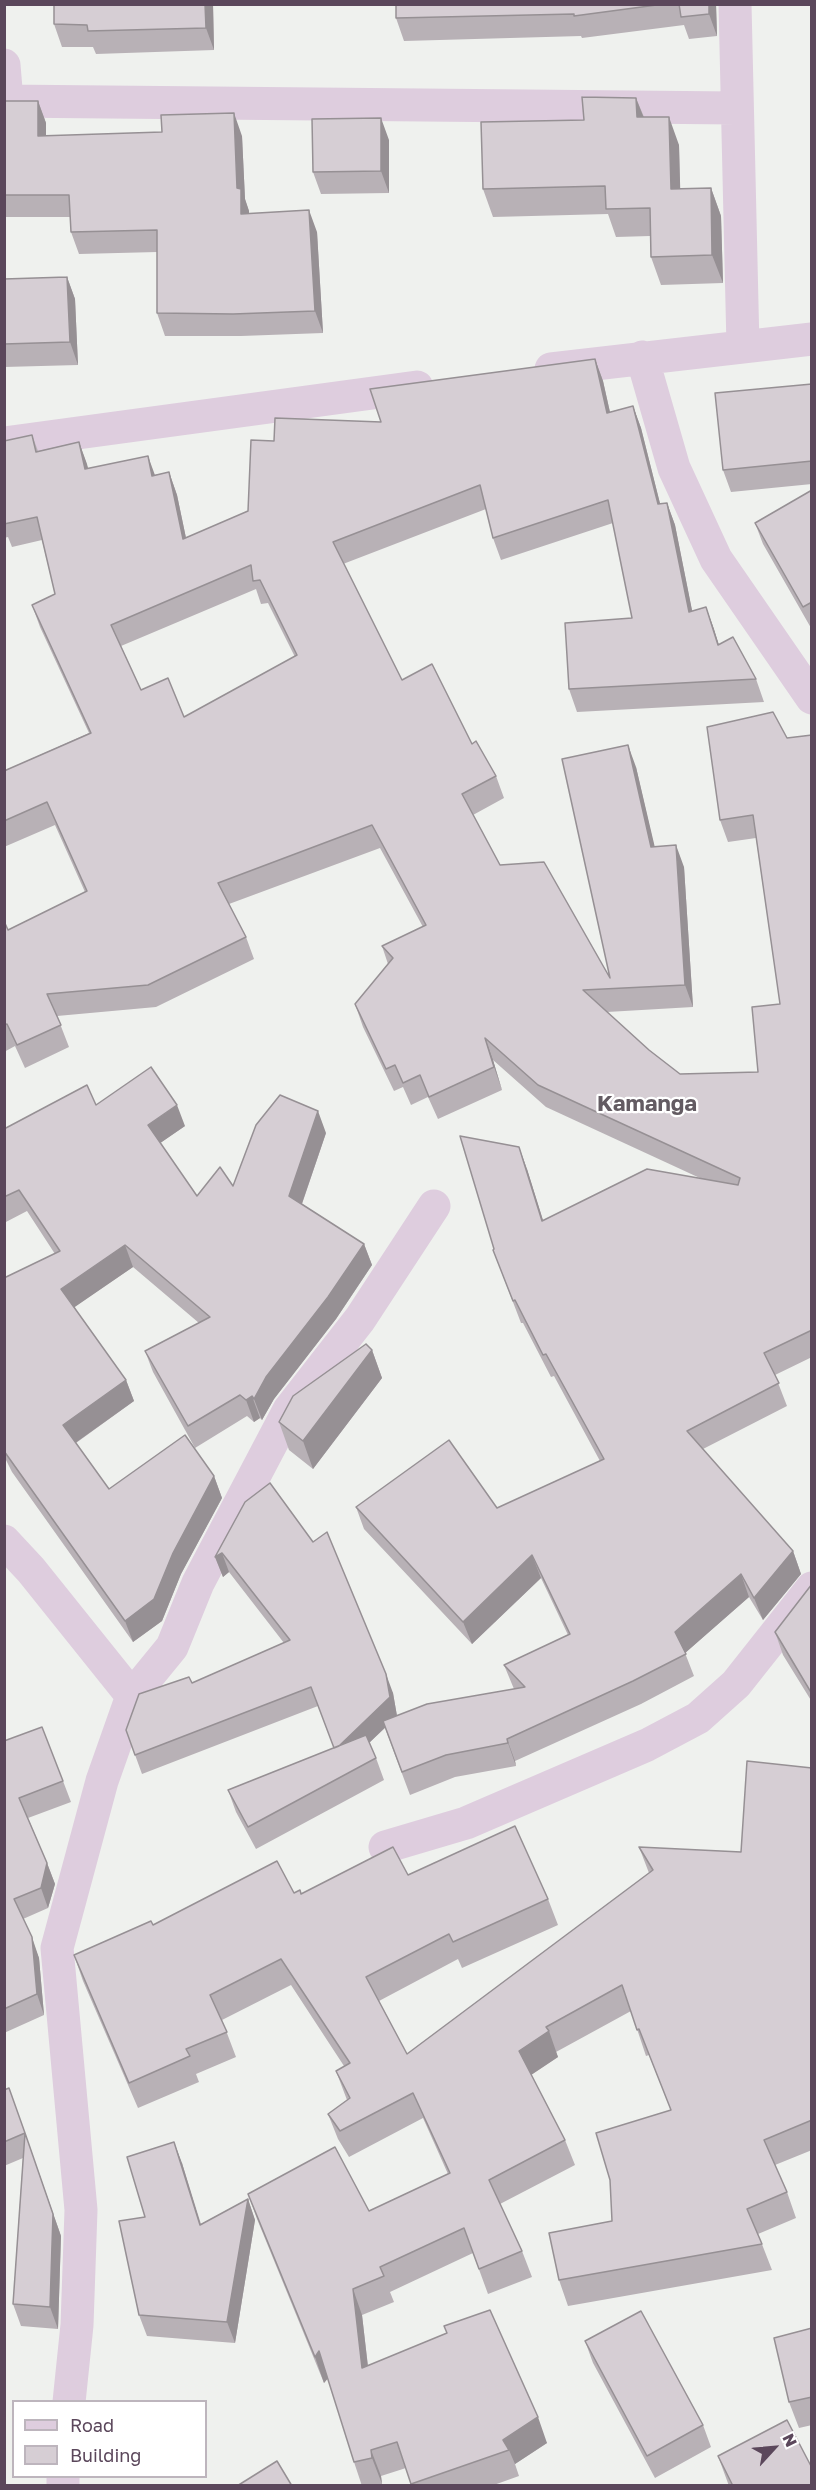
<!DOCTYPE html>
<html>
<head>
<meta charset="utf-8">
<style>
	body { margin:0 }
	#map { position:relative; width:816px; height:2490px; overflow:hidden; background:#eff1ee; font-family:"Golos Text",sans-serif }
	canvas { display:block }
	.frame { position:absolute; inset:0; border:6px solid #5b475b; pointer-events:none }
	.legend { position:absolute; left:12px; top:2400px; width:195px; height:78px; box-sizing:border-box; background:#fff; border:2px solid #bdb5bd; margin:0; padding:8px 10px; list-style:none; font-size:18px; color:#5b475b }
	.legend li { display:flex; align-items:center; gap:12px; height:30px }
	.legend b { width:30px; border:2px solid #bdb5bd }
	.north { position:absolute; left:744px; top:2418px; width:60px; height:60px; -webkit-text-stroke:4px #fff; paint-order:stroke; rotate:64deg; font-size:16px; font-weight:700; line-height:24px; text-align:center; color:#5b475b }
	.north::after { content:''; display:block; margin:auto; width:21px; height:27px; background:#5b475b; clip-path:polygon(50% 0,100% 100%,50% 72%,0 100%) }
</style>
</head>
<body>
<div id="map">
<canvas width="816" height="2490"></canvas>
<div class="frame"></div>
<ul class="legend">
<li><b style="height:8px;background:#decdde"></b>Road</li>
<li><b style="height:16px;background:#d6ced4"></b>Building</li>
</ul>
<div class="north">N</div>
</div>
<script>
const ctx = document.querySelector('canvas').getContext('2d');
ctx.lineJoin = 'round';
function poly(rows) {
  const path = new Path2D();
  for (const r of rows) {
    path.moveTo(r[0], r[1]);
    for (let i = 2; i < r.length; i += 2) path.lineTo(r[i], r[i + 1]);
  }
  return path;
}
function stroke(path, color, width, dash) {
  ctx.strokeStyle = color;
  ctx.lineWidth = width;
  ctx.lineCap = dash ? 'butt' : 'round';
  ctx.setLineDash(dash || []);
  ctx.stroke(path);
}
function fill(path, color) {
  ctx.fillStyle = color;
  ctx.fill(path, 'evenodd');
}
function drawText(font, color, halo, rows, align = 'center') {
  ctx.font = font + ' "Golos Text",sans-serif';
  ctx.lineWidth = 4.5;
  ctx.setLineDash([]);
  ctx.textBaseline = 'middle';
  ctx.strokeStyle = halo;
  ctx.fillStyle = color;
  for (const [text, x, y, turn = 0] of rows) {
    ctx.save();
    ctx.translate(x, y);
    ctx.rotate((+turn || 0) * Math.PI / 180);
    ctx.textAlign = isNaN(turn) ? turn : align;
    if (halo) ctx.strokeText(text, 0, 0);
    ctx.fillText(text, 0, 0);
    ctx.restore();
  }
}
const minor = poly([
	[735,4,743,347],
	[4,65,7,101],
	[4,101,736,108],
	[642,357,674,468,716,559,812,698],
	[551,369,812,339],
	[4,443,417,387],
	[4,1541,31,1570,132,1696],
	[385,1847,466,1823,647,1745,698,1718,736,1684,812,1588],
	[69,2402,77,2325,81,2210,57,1948,102,1781,132,1696,172,1647,198,1583,289,1410,360,1319,434,1206],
	[63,2476,63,2486]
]);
const wall = poly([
	[54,4,213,4,214,50,96,54,93,47,62,47,54,24],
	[396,4,716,4,717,36,689,39,684,25,582,38,581,36,404,41,396,18],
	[636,98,644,117,679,145,680,189,711,188,721,216,723,283,661,285,651,257,650,236,616,237,608,214,493,217,483,189,584,120],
	[4,101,38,101,46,123,46,136,242,136,245,199,249,211,249,214,317,232,323,333,241,336,165,336,157,313,157,252,79,254,71,232,70,217,4,217],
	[389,140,389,193,321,194,313,172],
	[67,277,75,299,78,365,4,367,4,279],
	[595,359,603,381,610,412,633,406,641,428,660,504,667,503,675,525,692,611,706,607,719,645,756,679,764,702,577,712,569,689,632,618,613,523,501,560,493,538,486,509,343,564,402,680,472,744,496,776,504,798,473,815,500,865,610,978,636,767,654,846,684,867,693,1007,607,1012,649,1050,680,1074,758,1072,780,1004,756,838,728,842,720,820,787,738,812,735,812,1357,775,1375,787,1406,703,1449,793,1551,801,1574,763,1620,749,1597,685,1653,694,1676,641,1704,515,1761,516,1766,455,1777,410,1795,385,1728,369,1743,376,1758,384,1780,256,1849,236,1812,228,1790,334,1748,318,1706,142,1774,126,1730,192,1683,284,1643,229,1572,223,1577,215,1557,245,1502,393,1693,397,1716,514,1689,504,1665,568,1635,541,1578,472,1644,364,1529,356,1507,497,1508,600,1461,554,1376,551,1377,523,1323,521,1323,493,1250,494,1249,527,1169,543,1220,702,1179,546,1107,493,1060,502,1090,438,1119,428,1097,411,1105,403,1087,394,1091,363,1027,355,1004,388,964,382,946,423,927,380,848,229,904,246,937,254,959,156,1007,57,1016,69,1047,25,1068,15,1046,4,1052,4,921,8,930,85,892,55,825,4,847,4,771,89,733,40,627,32,605,55,594,42,540,12,547,8,537,4,538,4,441,32,435,38,451,79,442,88,468,155,475,169,472,177,495,186,538,248,511,274,441,381,422],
	[256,589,261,604,268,603,295,657,184,717,141,690,121,646],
	[812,384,812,484,731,492,723,470],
	[812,490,812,628,811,628,763,544,755,523],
	[96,1105,185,1126,160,1143,197,1196,233,1186,326,1133,302,1204,364,1244,372,1265,336,1319,274,1399,262,1420,260,1418,254,1422,247,1416,195,1448,153,1372,145,1351,199,1323,133,1267,74,1307,126,1380,134,1401,76,1443,109,1489,214,1476,222,1498,181,1574,162,1621,133,1642,12,1472,4,1456,4,1278,55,1254,27,1211,4,1223,4,1129],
	[372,1350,382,1378,313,1469,289,1450,279,1422],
	[812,1584,812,1702,783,1655,775,1632],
	[4,1741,63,1781,71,1802,28,1818,47,1863,55,1884,48,1908,23,1919,39,1958,44,2015,4,2033],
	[812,1768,812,2150,775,2165,787,2192,796,2218,758,2234,772,2270,568,2306,559,2280,612,2221,671,2110,649,2055,646,2056,631,2011,556,2052,558,2057,531,2075,565,2140,575,2165,500,2204,522,2251,532,2277,488,2294,473,2253,390,2292,394,2302,362,2315,368,2366,447,2333,444,2326,547,2443,515,2464,519,2476,491,2486,412,2486,406,2468,381,2476,382,2484,374,2486,362,2486,354,2462,328,2378,324,2383,257,2219,248,2194,369,2211,448,2174,423,2118,349,2157,338,2139,328,2114,347,2100,336,2071,344,2066,291,1985,222,2020,236,2057,196,2074,199,2082,138,2108,83,1981,74,1955,153,1925,294,1893,301,1894,408,1875,548,1899,558,1925,462,1968,458,1959,379,2001,407,2054,649,1873,639,1847,741,1852],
	[9,2088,61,2236,58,2329,21,2326,13,2304,23,2158,4,2166,4,2090],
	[182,2163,201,2224,248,2199,255,2220,235,2343,147,2336,139,2315,145,2217],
	[812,2328,812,2425,799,2428,789,2402],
	[585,2341,703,2425,711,2447,655,2478,593,2363],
	[718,2456,812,2486,729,2486]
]);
const shadedWall = poly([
	[205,4,213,4,214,50,206,28],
	[709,4,716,4,717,36,709,14],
	[636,98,647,126,637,117],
	[38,101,46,123,46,158,38,136],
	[234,113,242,136,245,199,249,211,249,237,241,214,237,188],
	[669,117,679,145,681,217,671,189],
	[381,118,389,140,389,193,381,171],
	[711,188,721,216,723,283,712,255],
	[309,210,317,232,323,333,315,311],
	[67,277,75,299,78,365,70,342],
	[595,359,603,381,615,435,607,413],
	[633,406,641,428,666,527,658,504],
	[79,442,87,464,93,491,85,469],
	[148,456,156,478,152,476],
	[169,472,177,495,191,562,183,539],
	[667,503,675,525,697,635,689,612],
	[706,607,714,629,726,668,718,645],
	[628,745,636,767,660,869,651,847],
	[676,845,684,867,693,1007,685,985],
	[485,1038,493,1060,502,1090,494,1067],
	[177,1105,185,1126,156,1146,148,1125],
	[318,1111,326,1133,297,1218,289,1196],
	[519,1147,527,1169,550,1243,542,1221],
	[364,1244,372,1265,336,1319,274,1399,262,1420,254,1399,266,1377],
	[125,1245,133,1267,69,1311,61,1289],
	[372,1350,382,1378,313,1469,303,1441],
	[126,1380,134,1401,71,1446,63,1425],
	[252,1396,260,1418,254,1422,246,1400],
	[214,1476,222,1498,181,1574,162,1621,133,1642,125,1621,173,1553],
	[793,1551,801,1574,763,1620,754,1598],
	[222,1553,229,1572,223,1577,215,1557],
	[532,1555,541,1578,472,1644,463,1622],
	[741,1574,749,1597,684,1654,675,1632],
	[386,1674,393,1693,397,1716,342,1769,335,1749],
	[507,1739,515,1761,516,1766,508,1743],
	[47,1863,55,1884,48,1908,41,1888],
	[32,1937,39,1958,44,2015,37,1994],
	[549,2031,558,2057,528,2077,519,2051],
	[25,2133,61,2236,58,2329,50,2307],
	[174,2142,182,2163,207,2246,200,2225],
	[248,2199,255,2220,235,2343,227,2322],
	[353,2289,362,2315,371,2394,362,2368],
	[319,2351,329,2377,324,2383,315,2357],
	[538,2417,547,2443,515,2464,509,2450,503,2440],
	[371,2450,381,2476,382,2484,372,2458]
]);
const building = poly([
	[54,4,205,4,206,28,88,31,87,25,54,24,54,4],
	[396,4,664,4,574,16,574,14,396,18,396,4],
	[679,4,709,4,709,14,681,17,679,4],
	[582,97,636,98,637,117,669,117,671,189,711,188,712,255,651,257,650,208,606,209,605,186,483,189,481,122,584,120,582,97],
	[4,101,38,101,38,136,162,132,161,115,234,113,237,188,241,189,241,214,309,210,315,311,233,314,157,313,157,230,71,232,69,195,4,195,4,101],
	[381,118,381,171,313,172,312,119,381,118],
	[67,277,70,342,4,344,4,279,67,277],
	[595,359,607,413,633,406,658,504,667,503,689,612,706,607,718,645,733,637,756,679,569,689,565,623,632,618,608,500,493,538,480,485,333,542,402,680,432,664,472,744,476,741,496,776,462,794,500,865,544,862,610,978,562,759,628,745,651,847,676,845,685,985,583,990,649,1050,680,1074,758,1072,752,1007,780,1004,753,815,720,820,707,727,773,712,787,738,812,735,812,1330,764,1353,779,1383,687,1431,793,1551,754,1598,741,1574,675,1632,686,1654,633,1681,507,1739,508,1743,446,1755,402,1772,383,1721,427,1704,525,1687,504,1665,570,1634,532,1555,463,1622,356,1507,449,1440,497,1508,604,1459,546,1354,543,1355,515,1300,513,1301,493,1250,494,1249,460,1136,519,1147,542,1221,647,1169,738,1185,740,1178,538,1085,485,1038,494,1067,429,1097,420,1075,403,1083,395,1065,386,1069,355,1004,393,958,382,946,426,925,372,825,218,883,246,937,148,985,47,994,61,1025,17,1045,7,1024,4,1025,4,921,8,930,87,891,47,802,4,821,4,771,91,733,32,605,55,594,37,517,4,524,4,441,32,435,36,452,79,442,85,469,148,456,152,476,169,472,183,539,248,511,251,440,274,441,275,418,381,422,370,389,595,359],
	[251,565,253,581,260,580,297,655,184,717,168,678,141,690,111,625,251,565],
	[812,384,812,461,723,470,715,393,812,384],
	[812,490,812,602,803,607,755,523,812,490],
	[151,1067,177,1105,148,1125,197,1196,220,1167,233,1186,256,1125,280,1095,318,1111,289,1196,364,1244,328,1297,266,1377,254,1399,252,1396,246,1400,240,1395,188,1426,145,1351,210,1317,125,1245,61,1289,126,1380,63,1425,109,1489,185,1435,214,1476,173,1553,154,1599,125,1621,4,1451,4,1278,60,1251,19,1190,4,1197,4,1129,87,1085,96,1105,151,1067],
	[366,1344,372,1350,303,1441,279,1422,293,1396,366,1344],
	[270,1483,313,1542,327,1532,386,1674,390,1697,339,1746,334,1748,311,1687,135,1755,126,1730,139,1694,189,1677,192,1683,290,1640,222,1553,215,1557,245,1502,270,1483],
	[812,1584,812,1694,775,1632,812,1584],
	[42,1727,63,1781,19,1798,47,1863,41,1888,14,1899,32,1937,37,1994,4,2009,4,1741,42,1727],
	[366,1735,376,1758,248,1827,228,1790,366,1735],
	[747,1761,812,1768,812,2120,764,2140,787,2192,747,2209,762,2244,559,2280,549,2233,612,2221,610,2180,596,2133,671,2110,639,2029,637,2030,622,1985,546,2027,549,2031,519,2051,565,2140,489,2180,522,2251,479,2269,464,2228,380,2267,384,2276,353,2289,362,2368,447,2333,444,2326,490,2310,538,2417,503,2440,509,2450,411,2484,397,2442,371,2450,372,2458,354,2462,319,2351,315,2357,248,2194,335,2147,369,2211,450,2173,413,2093,340,2131,328,2114,350,2098,336,2071,350,2063,281,1959,210,1995,227,2032,186,2049,190,2056,129,2083,74,1955,151,1921,153,1925,277,1861,294,1893,300,1890,301,1894,393,1847,408,1875,515,1826,548,1899,453,1942,449,1934,366,1977,407,2054,653,1870,639,1847,741,1852,747,1761],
	[9,2088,25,2133,4,2142,4,2090,9,2088],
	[25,2133,53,2214,50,2307,13,2304,25,2133],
	[174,2142,200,2225,248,2199,227,2322,139,2315,119,2221,145,2217,127,2157,174,2142],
	[641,2311,703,2425,647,2456,585,2341,641,2311],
	[812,2328,812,2397,789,2402,774,2338,812,2328],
	[787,2420,812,2468,812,2486,733,2486,718,2456,787,2420],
	[277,2461,292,2486,237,2486,277,2461]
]);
const districtNames = [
	["Kamanga",647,1104]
];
stroke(minor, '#decdde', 33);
fill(wall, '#b8b1b6');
fill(shadedWall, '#969094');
fill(building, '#d6ced4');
stroke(building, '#969094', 1.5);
drawText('bold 22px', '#635b62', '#fff', districtNames);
</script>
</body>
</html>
